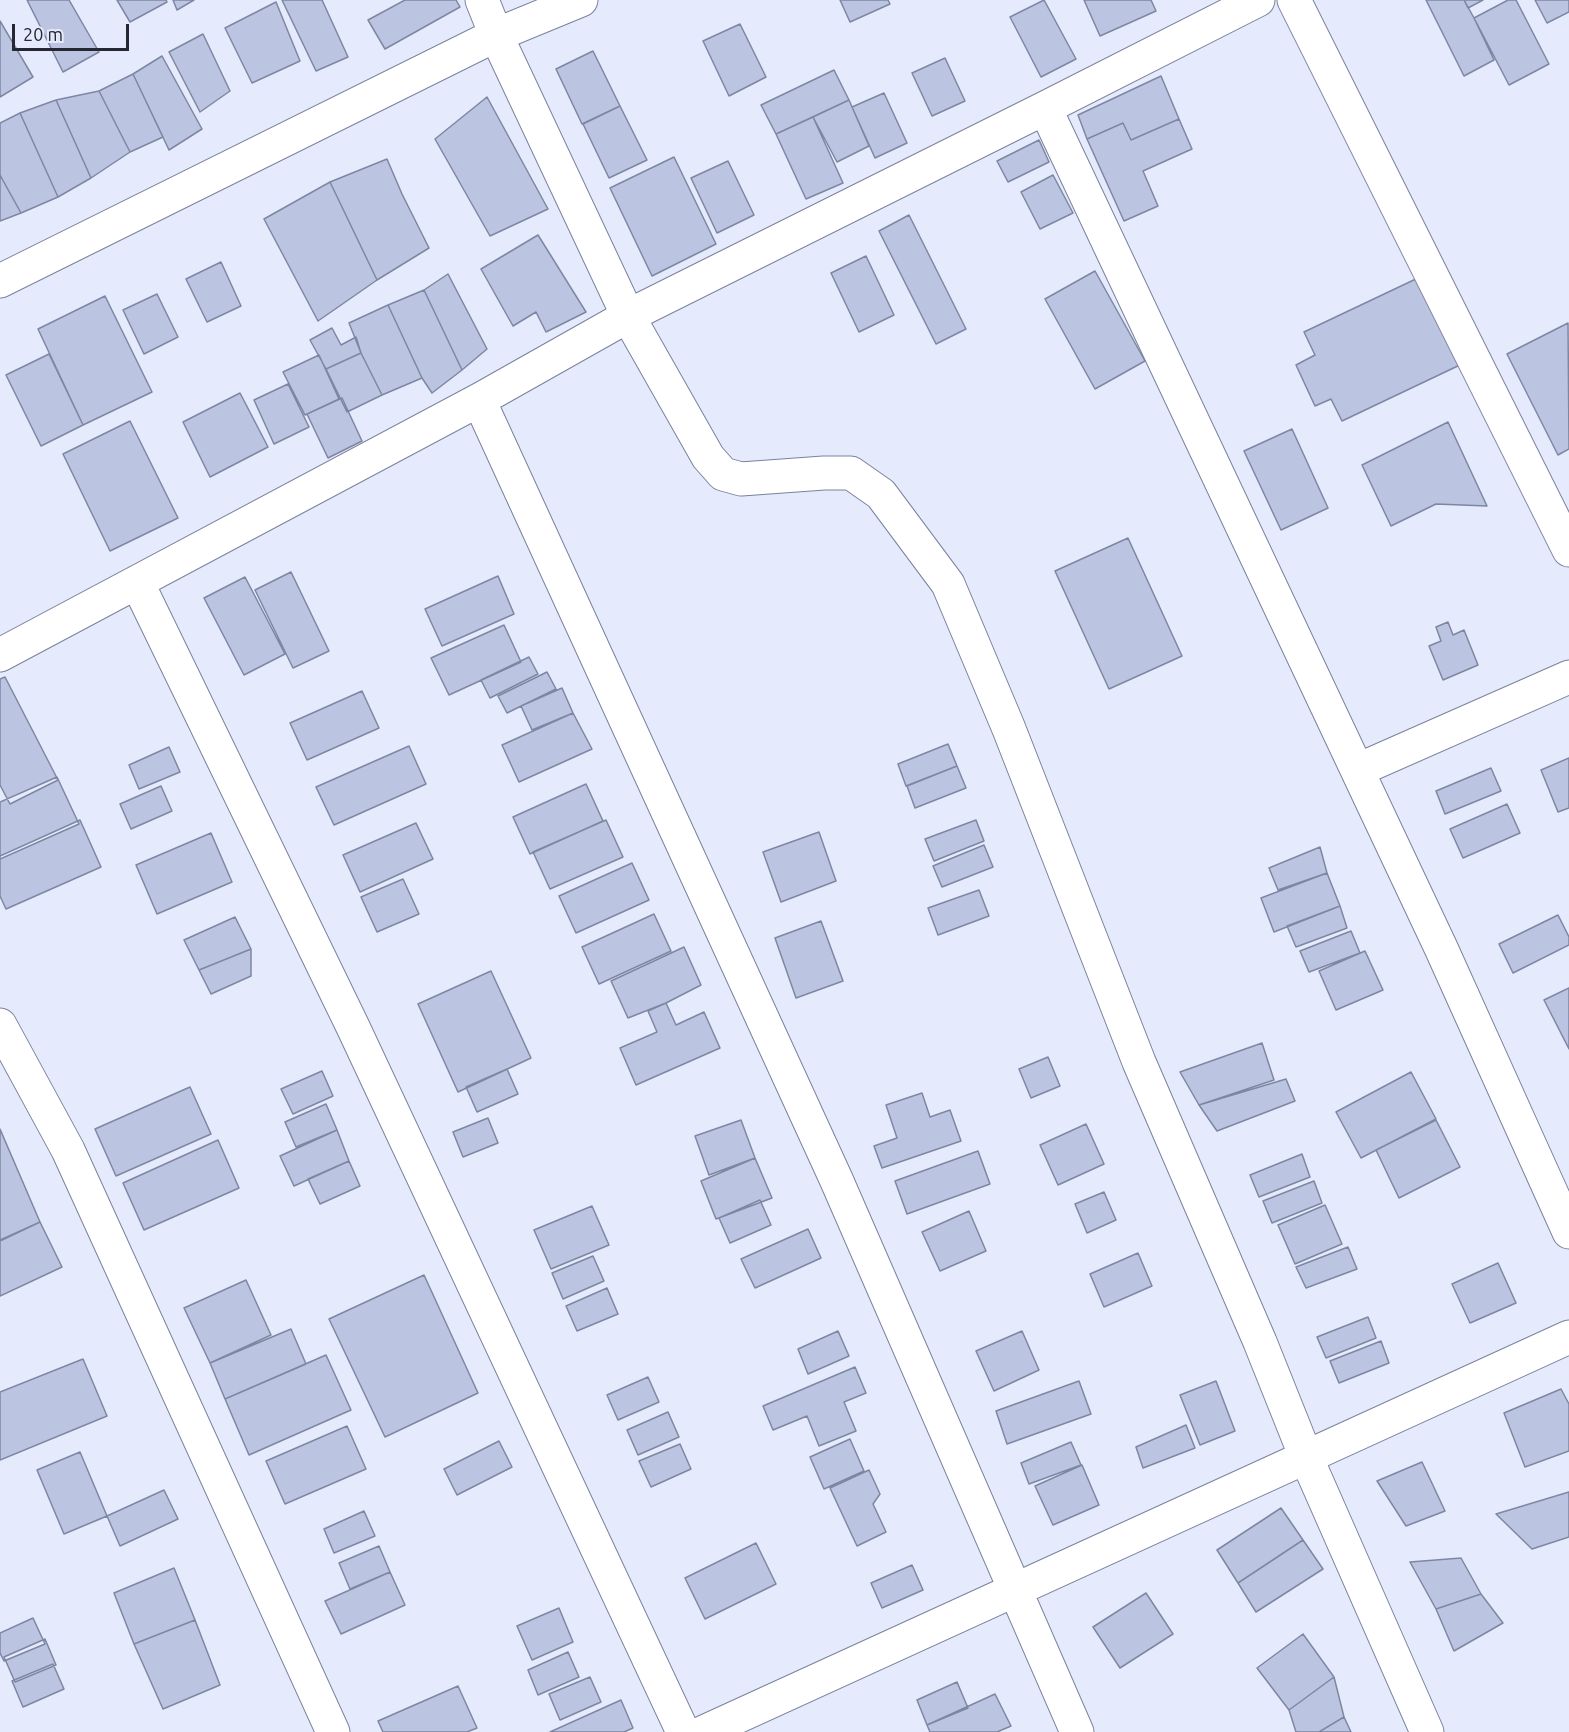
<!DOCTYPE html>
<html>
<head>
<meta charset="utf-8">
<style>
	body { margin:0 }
	#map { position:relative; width:1569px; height:1732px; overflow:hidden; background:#e5ebfd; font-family:Ubuntu,sans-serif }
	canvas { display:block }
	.scale { position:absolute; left:12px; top:24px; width:117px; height:27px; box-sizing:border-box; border:3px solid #252833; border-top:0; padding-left:8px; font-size:18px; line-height:21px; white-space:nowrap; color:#252833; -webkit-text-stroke:4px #e5ebfd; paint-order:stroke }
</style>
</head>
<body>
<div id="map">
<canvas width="1569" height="1732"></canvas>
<div class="scale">20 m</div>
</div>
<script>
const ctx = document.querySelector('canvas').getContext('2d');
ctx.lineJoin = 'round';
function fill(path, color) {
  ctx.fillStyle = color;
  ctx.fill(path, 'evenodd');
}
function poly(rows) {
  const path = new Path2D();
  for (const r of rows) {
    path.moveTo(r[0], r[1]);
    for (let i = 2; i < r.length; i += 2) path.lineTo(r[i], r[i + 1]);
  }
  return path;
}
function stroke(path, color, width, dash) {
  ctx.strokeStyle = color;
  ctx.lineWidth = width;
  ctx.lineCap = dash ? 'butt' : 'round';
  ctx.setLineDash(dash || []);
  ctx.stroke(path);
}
const building = poly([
	[27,0,69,0,99,52,63,72,27,0],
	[117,0,166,0,167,2,130,22,117,0],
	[173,0,194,0,177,10,173,0],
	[282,0,322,0,348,57,316,71,282,0],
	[405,0,456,0,460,7,385,49,368,20,405,0],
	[840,0,888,0,890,4,850,22,840,0],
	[1044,0,1076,59,1041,77,1010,17,1044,0],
	[1084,0,1151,0,1156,11,1100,36,1084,0],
	[1426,0,1464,0,1474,18,1494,60,1464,76,1426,0],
	[1464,0,1483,0,1468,8,1464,0],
	[1508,0,1516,0,1549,64,1509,85,1474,18,1508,0],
	[1535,0,1569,0,1569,12,1547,23,1535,0],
	[276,2,300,61,252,83,225,28,276,2],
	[0,21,33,77,0,97,0,21],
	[740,24,766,77,729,96,703,41,740,24],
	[203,34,230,91,200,112,169,52,203,34],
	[593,51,620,106,582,124,556,69,593,51],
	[162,56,202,129,169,150,133,74,162,56],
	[945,58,965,101,932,116,912,73,945,58],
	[834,70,849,100,776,134,761,105,834,70],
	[133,74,163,137,130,152,99,91,133,74],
	[1161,76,1179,119,1131,140,1123,123,1087,139,1078,115,1161,76],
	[99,91,130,152,91,178,56,100,99,91],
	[884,93,907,143,875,158,852,107,884,93],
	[487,97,548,209,490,236,435,139,487,97],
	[56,100,91,178,58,197,20,113,56,100],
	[849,100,869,146,837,162,813,117,849,100],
	[620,106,647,160,609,178,583,124,620,106],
	[20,113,58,197,21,213,0,175,0,123,20,113],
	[813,117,843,183,806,199,776,134,813,117],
	[1179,119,1192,149,1143,171,1158,206,1124,221,1087,139,1123,123,1131,140,1179,119],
	[1039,140,1049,162,1008,182,997,161,1039,140],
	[674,157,716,244,652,276,610,188,674,157],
	[387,159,402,194,429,248,377,280,330,182,387,159],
	[728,161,754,215,717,233,691,178,728,161],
	[0,175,21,213,0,221,0,175],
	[1053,175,1073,213,1040,229,1021,192,1053,175],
	[330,182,377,280,318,321,264,219,330,182],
	[909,215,966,329,936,344,879,231,909,215],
	[538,235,586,312,546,332,536,312,513,326,481,269,538,235],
	[866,256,894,315,859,332,831,273,866,256],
	[221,262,241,306,207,322,186,279,221,262],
	[1095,271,1145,361,1095,389,1045,299,1095,271],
	[448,274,487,349,462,370,424,290,448,274],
	[1420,277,1462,364,1342,421,1331,399,1315,406,1296,365,1315,355,1304,332,1420,277],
	[424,290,462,370,432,393,422,378,388,305,424,290],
	[157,294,178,337,144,354,123,310,157,294],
	[105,296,152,392,83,425,38,329,105,296],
	[388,305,422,378,382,395,361,353,349,323,388,305],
	[1568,323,1569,449,1558,455,1507,354,1568,323],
	[332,328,341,345,356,337,361,353,326,369,310,340,332,328],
	[361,353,382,395,347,412,326,369,361,353],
	[49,354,83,425,41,446,6,375,49,354],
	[319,355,339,399,305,415,283,372,319,355],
	[288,384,309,427,274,444,254,400,288,384],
	[240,393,268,447,210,477,183,422,240,393],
	[342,398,362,441,328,458,307,414,342,398],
	[130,421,178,518,110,551,63,454,130,421],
	[1448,422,1487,506,1436,504,1391,526,1362,465,1448,422],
	[1292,429,1328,508,1281,530,1244,451,1292,429],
	[1128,538,1182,656,1109,689,1055,571,1128,538],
	[291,572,329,651,293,668,255,590,291,572],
	[498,576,514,614,442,646,425,609,498,576],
	[245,577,285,654,244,675,204,598,245,577],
	[1448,622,1453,635,1464,630,1478,665,1443,680,1429,646,1441,641,1436,627,1448,622],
	[504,625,521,662,449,695,431,658,504,625],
	[529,657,538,674,490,698,481,680,529,657],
	[547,672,556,689,507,713,498,696,547,672],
	[5,677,58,780,10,804,0,785,0,679,5,677],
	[562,688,573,713,532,730,521,706,562,688],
	[362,691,379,728,307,760,290,723,362,691],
	[573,713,592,749,519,782,502,745,573,713],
	[948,744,957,766,906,786,898,764,948,744],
	[409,746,426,784,334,825,316,787,409,746],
	[169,747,180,772,139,789,129,765,169,747],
	[1569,758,1569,808,1558,812,1541,770,1569,758],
	[957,766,966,788,915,808,907,786,957,766],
	[1491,768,1501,791,1445,814,1436,791,1491,768],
	[57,777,79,824,0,859,0,802,57,777],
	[586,784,603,821,530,854,513,817,586,784],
	[161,786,172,811,131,829,120,804,161,786],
	[1507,804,1520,833,1463,858,1450,829,1507,804],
	[80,820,101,867,6,909,0,896,0,856,80,820],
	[606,820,623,857,550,889,533,852,606,820],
	[976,820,984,841,934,861,925,839,976,820],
	[416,823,433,859,360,892,343,855,416,823],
	[819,832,836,881,781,902,763,852,819,832],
	[211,833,232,882,157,914,136,865,211,833],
	[984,845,993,867,942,887,933,866,984,845],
	[1320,847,1327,873,1278,890,1269,868,1320,847],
	[632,863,649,900,576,933,559,896,632,863],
	[1327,873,1340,906,1274,932,1261,898,1327,873],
	[403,879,419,914,377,932,361,897,403,879],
	[979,890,989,916,938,935,928,908,979,890],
	[1340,906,1347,928,1296,947,1287,926,1340,906],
	[654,914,671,951,599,984,582,947,654,914],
	[1558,915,1569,937,1569,945,1513,973,1499,944,1558,915],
	[235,917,251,949,199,970,184,940,235,917],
	[821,921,843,981,796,998,775,938,821,921],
	[1351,931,1360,953,1309,972,1300,951,1351,931],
	[684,947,701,985,666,1003,628,1018,611,981,684,947],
	[251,949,251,976,211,994,199,970,251,949],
	[1365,951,1383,990,1336,1010,1319,971,1365,951],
	[491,971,531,1058,458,1092,418,1004,491,971],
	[1569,988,1569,1049,1544,1000,1569,988],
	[666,1003,676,1025,704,1012,720,1048,636,1085,620,1048,657,1032,648,1011,666,1003],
	[1262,1043,1274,1080,1199,1105,1180,1072,1262,1043],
	[1048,1057,1060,1086,1031,1098,1019,1069,1048,1057],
	[507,1069,518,1094,477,1112,466,1087,507,1069],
	[322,1071,333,1096,293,1114,281,1089,322,1071],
	[1411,1072,1436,1119,1361,1158,1336,1112,1411,1072],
	[1286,1079,1295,1101,1217,1131,1199,1105,1286,1079],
	[190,1087,211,1134,116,1176,95,1129,190,1087],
	[922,1093,930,1117,950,1110,961,1141,882,1168,874,1146,897,1138,886,1105,922,1093],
	[326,1104,337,1130,296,1147,285,1122,326,1104],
	[488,1118,498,1143,463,1157,453,1132,488,1118],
	[741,1120,755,1158,709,1175,695,1136,741,1120],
	[1436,1120,1460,1167,1399,1198,1376,1150,1436,1120],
	[1086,1124,1104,1164,1058,1185,1040,1145,1086,1124],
	[0,1129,40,1222,0,1240,0,1129],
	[337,1130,349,1161,294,1186,280,1156,337,1130],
	[218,1140,239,1188,144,1230,123,1183,218,1140],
	[978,1151,990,1184,907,1214,895,1181,978,1151],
	[1302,1154,1310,1177,1259,1197,1250,1175,1302,1154],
	[755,1158,772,1198,716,1219,701,1181,755,1158],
	[349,1161,360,1186,320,1204,308,1179,349,1161],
	[1314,1181,1322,1203,1272,1223,1263,1201,1314,1181],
	[1104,1192,1116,1220,1087,1233,1075,1204,1104,1192],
	[760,1200,771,1225,730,1243,719,1218,760,1200],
	[1325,1205,1342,1244,1295,1264,1278,1225,1325,1205],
	[592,1206,609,1245,551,1269,534,1230,592,1206],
	[969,1211,986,1251,940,1271,922,1232,969,1211],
	[40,1222,62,1267,0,1296,0,1241,40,1222],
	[808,1229,821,1258,755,1288,741,1259,808,1229],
	[1348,1247,1357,1269,1306,1288,1296,1267,1348,1247],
	[1138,1253,1152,1286,1104,1307,1090,1274,1138,1253],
	[593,1256,604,1281,563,1299,552,1273,593,1256],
	[1498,1263,1516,1303,1470,1323,1452,1284,1498,1263],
	[424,1275,478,1393,385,1437,329,1319,424,1275],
	[246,1280,271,1335,210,1363,184,1308,246,1280],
	[607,1288,618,1314,577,1331,566,1306,607,1288],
	[1368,1317,1376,1338,1326,1358,1317,1337,1368,1317],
	[291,1329,306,1364,225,1399,210,1363,291,1329],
	[838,1331,849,1356,808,1374,798,1349,838,1331],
	[1022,1331,1039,1370,994,1391,976,1351,1022,1331],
	[1381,1341,1389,1363,1339,1383,1330,1361,1381,1341],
	[326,1355,351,1410,249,1455,225,1399,326,1355],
	[83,1359,107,1416,0,1460,0,1392,83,1359],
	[855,1367,866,1393,844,1402,856,1431,819,1446,807,1416,773,1430,763,1406,855,1367],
	[648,1377,659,1402,618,1420,607,1395,648,1377],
	[1079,1381,1091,1414,1007,1444,996,1411,1079,1381],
	[1216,1381,1235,1431,1200,1445,1180,1395,1216,1381],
	[1561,1389,1569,1404,1569,1451,1525,1467,1504,1413,1561,1389],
	[668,1412,679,1437,638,1455,627,1430,668,1412],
	[1186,1425,1195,1448,1143,1468,1136,1447,1186,1425],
	[347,1426,366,1469,285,1504,266,1461,347,1426],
	[850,1439,864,1471,824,1489,810,1457,850,1439],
	[499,1441,512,1467,457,1495,444,1469,499,1441],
	[1071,1442,1081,1465,1029,1484,1021,1463,1071,1442],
	[680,1444,691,1469,651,1487,639,1461,680,1444],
	[80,1452,107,1516,64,1534,37,1470,80,1452],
	[1422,1462,1445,1511,1406,1526,1377,1481,1422,1462],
	[1082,1465,1099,1505,1053,1525,1035,1486,1082,1465],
	[869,1470,880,1494,873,1504,886,1532,857,1546,830,1488,869,1470],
	[164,1490,178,1519,120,1546,107,1516,164,1490],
	[1569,1492,1569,1537,1532,1549,1496,1514,1569,1492],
	[1281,1508,1303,1540,1238,1583,1217,1550,1281,1508],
	[364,1511,375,1536,334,1553,324,1529,364,1511],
	[1303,1540,1323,1569,1256,1612,1238,1583,1303,1540],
	[756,1543,776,1584,705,1619,685,1578,756,1543],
	[379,1546,390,1572,350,1589,339,1563,379,1546],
	[1461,1558,1481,1594,1436,1609,1410,1562,1461,1558],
	[912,1565,923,1590,882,1608,871,1583,912,1565],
	[174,1568,195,1620,134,1644,114,1593,174,1568],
	[390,1572,405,1605,341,1634,325,1601,390,1572],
	[1146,1593,1173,1634,1120,1668,1093,1627,1146,1593],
	[1481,1594,1503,1623,1454,1651,1436,1609,1481,1594],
	[559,1608,573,1642,532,1660,517,1626,559,1608],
	[33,1618,45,1644,4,1661,0,1653,0,1633,33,1618],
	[195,1620,220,1685,163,1709,134,1644,195,1620],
	[1303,1634,1334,1677,1289,1710,1257,1668,1303,1634],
	[45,1639,56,1665,15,1682,4,1657,45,1639],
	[568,1652,579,1677,538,1695,528,1670,568,1652],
	[53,1664,64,1689,23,1707,12,1681,53,1664],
	[590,1677,601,1702,560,1720,549,1694,590,1677],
	[1334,1677,1344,1717,1319,1732,1296,1732,1289,1710,1334,1677],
	[957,1682,968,1708,927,1725,917,1700,957,1682],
	[458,1686,477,1728,467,1732,383,1732,378,1721,458,1686],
	[995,1694,1011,1726,997,1732,930,1732,927,1725,995,1694],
	[621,1700,633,1728,624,1732,550,1732,621,1700],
	[1344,1717,1351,1732,1319,1732,1344,1717]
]);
const minor = poly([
	[482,0,496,35,628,316,708,457,723,474,741,479,824,473,851,473,881,494,948,584,1009,729,1139,1062,1260,1342,1306,1457,1427,1732],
	[1294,0,1569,550],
	[1045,108,1441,948,1569,1232],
	[0,281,496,35,581,0],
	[479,400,836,1179,1077,1732],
	[137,582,353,1027,683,1732],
	[0,655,479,400,628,316,1045,108,1258,0],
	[1358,770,1569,677],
	[0,1025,68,1150,333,1732],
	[704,1732,1569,1337]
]);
fill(building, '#bbc5e1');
stroke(building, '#7e87a2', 1.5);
stroke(minor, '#7a829d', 35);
stroke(minor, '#fff', 33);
</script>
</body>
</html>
